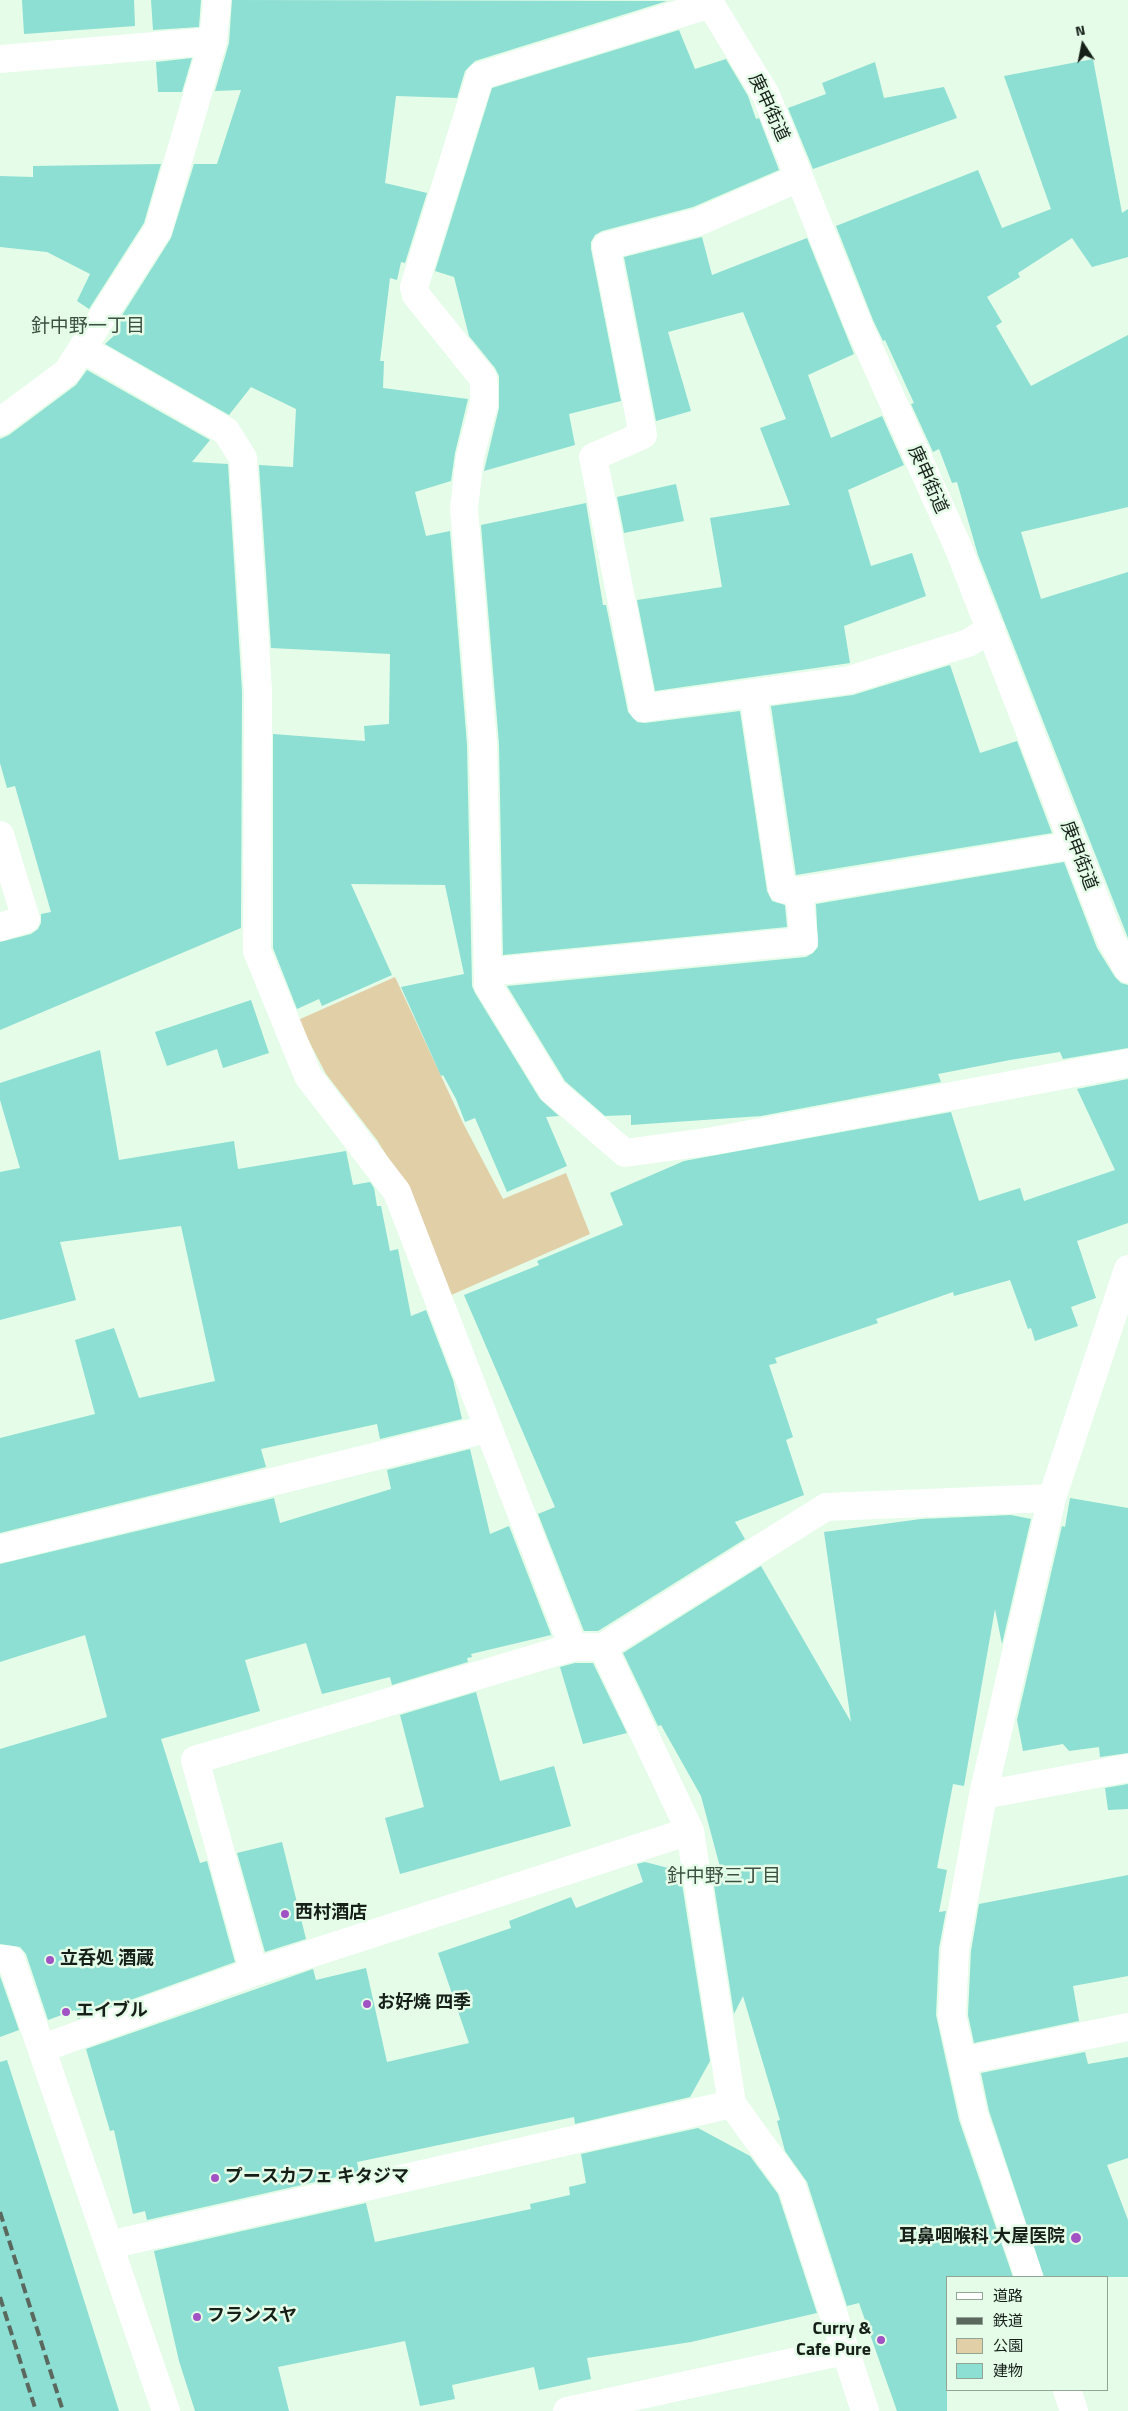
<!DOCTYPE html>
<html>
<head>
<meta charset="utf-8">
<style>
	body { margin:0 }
	#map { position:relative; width:1128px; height:2411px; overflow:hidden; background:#e4fce8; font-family:"Titillium Web","Noto Sans JP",sans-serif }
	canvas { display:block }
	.legend { position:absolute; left:946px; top:2276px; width:162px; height:115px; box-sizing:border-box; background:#e4fce8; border:1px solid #92a495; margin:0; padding:6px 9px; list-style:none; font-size:15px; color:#171f19 }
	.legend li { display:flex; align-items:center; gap:10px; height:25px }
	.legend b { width:25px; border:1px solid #92a495 }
	.north { position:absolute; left:1058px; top:20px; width:50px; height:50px; -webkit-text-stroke:4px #e4fce8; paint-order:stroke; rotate:349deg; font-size:14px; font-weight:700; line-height:20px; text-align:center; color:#171f19 }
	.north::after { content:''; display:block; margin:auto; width:18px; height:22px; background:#171f19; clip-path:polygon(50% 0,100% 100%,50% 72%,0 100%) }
</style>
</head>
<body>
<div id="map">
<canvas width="1128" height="2411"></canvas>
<ul class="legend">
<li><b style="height:6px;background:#fff"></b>道路</li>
<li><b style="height:6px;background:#5b685e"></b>鉄道</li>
<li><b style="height:14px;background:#e1cfa8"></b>公園</li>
<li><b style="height:14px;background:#8cdfd2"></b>建物</li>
</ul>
<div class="north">N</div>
</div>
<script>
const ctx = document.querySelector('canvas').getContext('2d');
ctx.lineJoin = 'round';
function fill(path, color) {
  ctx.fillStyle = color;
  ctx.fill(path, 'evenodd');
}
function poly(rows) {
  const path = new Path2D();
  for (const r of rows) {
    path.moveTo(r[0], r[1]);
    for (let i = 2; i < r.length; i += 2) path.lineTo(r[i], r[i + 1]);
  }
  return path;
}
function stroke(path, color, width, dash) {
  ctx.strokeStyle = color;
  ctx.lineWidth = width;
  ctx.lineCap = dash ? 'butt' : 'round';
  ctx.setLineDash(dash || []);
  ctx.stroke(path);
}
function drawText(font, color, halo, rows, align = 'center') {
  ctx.font = font + ' "Titillium Web","Noto Sans JP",sans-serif';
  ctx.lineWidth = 5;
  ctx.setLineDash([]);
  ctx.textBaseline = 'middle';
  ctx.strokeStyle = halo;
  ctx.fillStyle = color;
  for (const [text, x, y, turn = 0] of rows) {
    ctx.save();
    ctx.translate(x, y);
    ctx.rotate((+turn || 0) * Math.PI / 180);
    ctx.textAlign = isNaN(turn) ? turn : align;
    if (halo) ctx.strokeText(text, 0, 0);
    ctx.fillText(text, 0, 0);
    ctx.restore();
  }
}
const green = poly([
	[395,977,463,1123,503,1199,566,1173,590,1234,449,1296,403,1182,377,1140,326,1074,298,1020]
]);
const building = poly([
	[22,0,134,0,135,26,24,34],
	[151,0,201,0,199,27,153,30],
	[232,0,667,1,475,61,465,71,457,98,396,96,385,183,427,193,405,263,401,262,397,280,390,278,380,361,384,361,383,388,468,399,455,453,451,481,415,492,426,536,450,531,467,745,472,986,475,993,540,1099,559,1116,546,1117,567,1166,507,1192,475,1118,465,1122,456,1099,443,1075,441,1076,401,987,464,974,445,885,351,884,392,975,322,1006,319,999,297,1009,273,948,273,734,365,741,364,726,389,724,390,654,271,648,259,465,293,467,296,409,251,387,229,415,105,344,119,331,114,328,171,238,194,164,217,164,241,90,215,91,229,43],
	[679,30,695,69,726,59,748,96,756,119,759,118,779,170,693,207,602,231,595,235,591,242,591,249,621,401,569,414,575,445,484,471,499,408,499,376,495,368,469,336,454,277,435,271,492,88],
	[192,58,182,92,158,92,156,62],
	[1093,59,1122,213,1128,209,1128,257,1092,267,1072,238,1018,273,1020,277,987,297,1002,322,996,326,1031,386,1128,335,1128,507,1021,532,1041,599,1128,572,1128,938,978,555,957,482,952,483,939,449,933,452,911,404,914,403,885,340,883,341,873,320,836,226,978,170,1002,228,1051,209,1004,76],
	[875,62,884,98,944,87,957,118,813,169,788,108,826,94,822,83],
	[161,164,144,223,89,309,77,301,90,274,47,252,0,247,0,176,33,177,33,166],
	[702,237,712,275,807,238,854,354,808,375,831,438,882,416,904,465,848,490,871,566,912,553,926,596,844,626,850,663,655,691,637,600,722,587,710,518,790,505,760,428,786,419,743,312,668,332,691,411,656,421,624,257],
	[87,370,210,440,192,462,228,464,242,691,241,928,0,1030,0,942,31,934,38,929,41,923,41,914,51,912,15,786,7,788,0,763,0,439,9,435,76,385],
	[676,484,684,521,624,533,617,497],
	[586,503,603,605,606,605,628,712,637,722,645,723,740,711,767,891,772,901,785,905,787,927,503,955,499,744,481,525],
	[950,665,980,753,1017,741,1052,833,796,875,771,706,853,695],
	[1064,862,1097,948,1115,977,1121,983,1128,985,1128,1048,1063,1059,1060,1052,1010,1060,938,1074,941,1082,761,1116,631,1125,631,1115,605,1116,565,1081,507,986,806,957,813,953,818,947,816,904],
	[251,1000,269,1053,223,1068,217,1049,167,1066,155,1032],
	[100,1050,119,1160,234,1141,238,1169,346,1151,353,1185,370,1182,374,1188,377,1206,381,1206,390,1251,398,1249,411,1316,426,1310,453,1380,462,1419,380,1439,377,1424,261,1449,266,1467,0,1533,0,1438,95,1414,75,1340,114,1328,139,1398,215,1381,181,1226,60,1242,76,1300,0,1320,0,1172,20,1168,0,1100,0,1083],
	[1128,1079,1128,1223,1077,1241,1096,1298,1071,1307,1078,1326,1035,1341,1031,1328,1028,1329,1010,1280,954,1296,953,1292,876,1319,878,1323,775,1358,777,1363,769,1365,793,1437,786,1440,804,1495,735,1522,745,1539,598,1631,584,1631,538,1514,555,1507,464,1295,539,1265,537,1261,623,1225,610,1193,684,1161,951,1112,979,1201,1020,1188,1024,1201,1115,1170,1077,1089],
	[470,1449,490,1534,509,1526,552,1637,551,1635,471,1654,472,1657,467,1658,468,1662,392,1685,390,1677,322,1694,306,1643,245,1660,260,1711,161,1739,200,1863,207,1861,235,1962,78,2019,75,2010,48,2020,26,1954,20,1947,0,1944,0,1749,107,1717,85,1635,0,1662,0,1564,274,1498,280,1523,391,1489,387,1470],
	[1070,1498,1128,1508,1128,1753,1100,1757,1099,1747,1069,1751,1063,1744,1023,1751,1017,1720,1062,1526,1065,1527],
	[1011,1515,1031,1519,1002,1644,995,1609,964,1786,953,1784,937,1868,947,1870,939,1912,946,1911,939,1948,936,2015,959,2120,1013,2277,947,2277,947,2411,897,2411,859,2303,847,2306,807,2182,785,2151,777,2121,780,2120,743,1996,734,2014,713,1879,724,1882,701,1796,661,1725,658,1726,623,1653,761,1566,851,1722,824,1532,921,1519],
	[575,1663,593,1663,627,1733,583,1744,560,1667],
	[476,1692,500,1781,554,1766,571,1826,400,1874,385,1818,424,1807,400,1715],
	[1128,1784,1128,1809,1108,1810,1105,1788],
	[282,1842,306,1939,265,1952,237,1853],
	[645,1862,680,1871,710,2061,690,2097,575,2124,574,2117,357,2162,359,2172,147,2220,145,2211,133,2214,114,2130,110,2131,86,2049,313,1969,316,1980,366,1968,387,2062,469,2043,438,1953,511,1928,509,1921,571,1897,576,1908,643,1882,637,1864],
	[1128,1875,1128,1976,1073,1986,1079,2021,974,2043,968,2015,971,1951,979,1904],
	[0,1976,19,2030,0,2037],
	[1085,2052,1088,2064,1128,2057,1128,2158,1107,2165,1128,2220,1128,2277,1044,2277,989,2111,981,2073],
	[7,2060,65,2240,119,2411,0,2411,0,2062],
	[698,2128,750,2156,778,2194,817,2313,691,2342,587,2358,591,2379,539,2390,534,2367,452,2385,455,2399,420,2406,405,2341,278,2367,289,2411,195,2411,179,2361,154,2251,366,2203,375,2242,531,2209,530,2204,570,2195,569,2187,586,2183,581,2154]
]);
const minor = poly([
	[708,0,766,95,859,326,958,547,1111,940,1128,969],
	[711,4,480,76,414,287,416,295,483,378,484,387,484,404,470,457,464,508,483,744,488,985,553,1091,625,1153,713,1141,1128,1063],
	[0,59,213,41],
	[799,178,698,222,606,246,643,435,593,457,643,708,849,680,968,643,991,629],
	[81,351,97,357,226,431,243,458,258,691,257,951,308,1076,397,1192,573,1647],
	[0,422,67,372,158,230,213,41,217,0],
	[753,693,782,889,799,891,1074,845],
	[0,835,26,919,0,927],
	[488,972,804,941,799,891],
	[0,1549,487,1429],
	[603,1647,690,1831,732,2104,792,2187,865,2411],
	[983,1795,1128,1768],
	[0,1959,11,1960,166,2411],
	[254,1972,195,1760,573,1647,603,1647,826,1507,1052,1498],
	[43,2048,254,1972,690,1831],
	[962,2061,1128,2027],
	[109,2245,732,2104],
	[1029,2277,974,2115,952,2016,955,1949,983,1795,1052,1498,1128,1269],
	[1067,2390,1074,2411],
	[567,2411,844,2351]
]);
const rail = poly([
	[0,2212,63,2411],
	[0,2297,36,2411]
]);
const markers = [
	[285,1914,5,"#a152c3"],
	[50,1960,5,"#a152c3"],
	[367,2004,5,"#a152c3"],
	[66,2012,5,"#a152c3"],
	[215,2178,5,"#a152c3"],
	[1076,2238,6,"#a152c3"],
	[197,2317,5,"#a152c3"],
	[881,2340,5,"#a152c3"]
];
const streetNames = [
	["庚申街道",768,108,65],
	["庚申街道",927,480,66],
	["庚申街道",1078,856,69]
];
const poiNames = [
	["西村酒店",295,1914],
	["立呑処 酒蔵",60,1960],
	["お好焼 四季",377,2004],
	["エイブル",76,2012],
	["プースカフェ キタジマ",225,2178],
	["耳鼻咽喉科 大屋医院",1065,2238,"right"],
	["フランスヤ",207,2317],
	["Curry &",871,2330,"right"],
	["Cafe Pure",871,2351,"right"]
];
const neighbourhoodNames = [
	["針中野一丁目",88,327],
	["針中野三丁目",724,1877]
];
fill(green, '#e1cfa8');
fill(building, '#8cdfd2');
stroke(minor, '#fff', 28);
stroke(rail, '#5b685e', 4, [10, 5]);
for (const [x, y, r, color] of markers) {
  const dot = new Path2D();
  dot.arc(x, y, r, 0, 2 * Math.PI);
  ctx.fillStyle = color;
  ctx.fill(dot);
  stroke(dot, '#e4fce8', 2);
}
drawText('18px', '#171f19', '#e4fce8', streetNames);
drawText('bold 18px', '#171f19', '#e4fce8', poiNames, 'left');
drawText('19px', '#3d5142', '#e4fce8', neighbourhoodNames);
</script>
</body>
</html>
